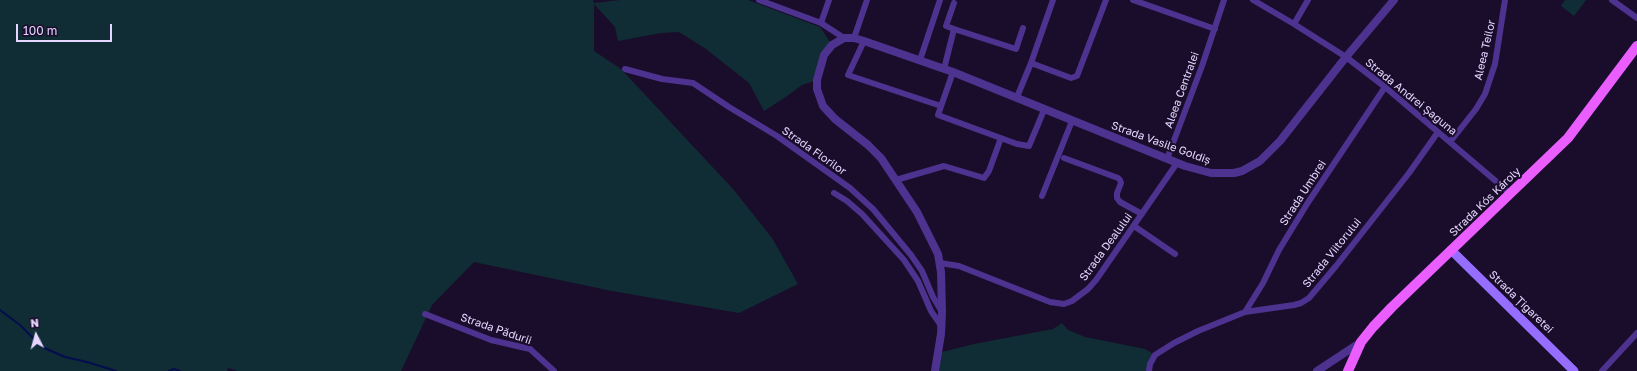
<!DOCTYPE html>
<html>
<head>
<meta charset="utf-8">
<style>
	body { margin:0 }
	#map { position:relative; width:1637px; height:371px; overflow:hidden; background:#1a0d2b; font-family:"Golos Text",sans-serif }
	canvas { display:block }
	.north { position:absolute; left:16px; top:315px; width:40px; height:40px; -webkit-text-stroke:3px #1a0d2b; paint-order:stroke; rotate:354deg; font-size:11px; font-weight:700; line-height:16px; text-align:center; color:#e5d7ff }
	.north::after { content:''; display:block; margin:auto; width:14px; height:18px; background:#e5d7ff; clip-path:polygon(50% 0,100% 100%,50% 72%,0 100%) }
	.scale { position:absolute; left:16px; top:24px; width:96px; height:18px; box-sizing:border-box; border:2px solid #e5d7ff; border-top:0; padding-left:5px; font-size:12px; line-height:14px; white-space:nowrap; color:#e5d7ff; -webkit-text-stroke:3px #1a0d2b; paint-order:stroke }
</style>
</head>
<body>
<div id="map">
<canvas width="1637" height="371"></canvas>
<div class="north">N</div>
<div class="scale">100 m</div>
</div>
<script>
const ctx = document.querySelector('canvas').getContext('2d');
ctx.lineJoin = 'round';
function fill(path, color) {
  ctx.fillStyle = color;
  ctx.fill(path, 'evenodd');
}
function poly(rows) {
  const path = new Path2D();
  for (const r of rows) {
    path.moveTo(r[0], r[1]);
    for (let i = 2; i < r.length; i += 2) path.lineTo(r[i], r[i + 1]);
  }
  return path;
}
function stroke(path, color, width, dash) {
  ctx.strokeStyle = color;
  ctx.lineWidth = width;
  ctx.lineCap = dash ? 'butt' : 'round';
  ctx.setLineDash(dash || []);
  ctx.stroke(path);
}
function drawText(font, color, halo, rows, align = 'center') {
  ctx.font = font + ' "Golos Text",sans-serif';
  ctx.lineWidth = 4;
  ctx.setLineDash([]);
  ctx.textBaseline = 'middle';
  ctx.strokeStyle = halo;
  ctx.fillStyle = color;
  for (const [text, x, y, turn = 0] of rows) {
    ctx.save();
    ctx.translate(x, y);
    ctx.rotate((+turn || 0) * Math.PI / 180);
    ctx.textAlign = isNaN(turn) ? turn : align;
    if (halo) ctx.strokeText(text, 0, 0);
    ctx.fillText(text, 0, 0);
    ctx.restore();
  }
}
const green = poly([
	[0,0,593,0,594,3,620,0,748,0,820,27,832,45,817,80,802,85,787,96,764,111,749,83,706,49,679,32,661,33,618,41,615,27,594,4,594,51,621,69,733,189,772,238,798,284,739,313,612,291,474,262,432,305,401,371,238,371,228,368,227,371,0,371],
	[1565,0,1586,0,1574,16,1561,6],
	[1062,323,1068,330,1085,337,1145,349,1155,355,1149,371,935,371,938,353,974,344,1053,329]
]);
const stream = poly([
	[0,310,20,325,42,347,65,357,87,362,116,371],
	[169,371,174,369,180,371]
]);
const minor = poly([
	[759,0,821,23,844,38],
	[1133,0,1215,29],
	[1253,0,1294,24,1346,57,1385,87,1511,194],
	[1612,0,1637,18],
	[954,3,946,26,954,29],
	[821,23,829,0],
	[1294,24,1308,0],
	[854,38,867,0],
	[864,41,848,75,941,106],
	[920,60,940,0],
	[1031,63,1071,78,1077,76,1106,0],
	[625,69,662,79,693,83,729,107,777,136,850,188,873,209,911,255,922,271,933,297,942,312],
	[944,69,954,29,1016,49,1023,28],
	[953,72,938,115,1017,144,1029,146,1044,110],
	[1017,97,1031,63,1053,0],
	[1450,142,1476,109,1485,94,1495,64,1505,0],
	[1064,158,1118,178,1120,180,1121,183,1117,193,1117,198,1120,202,1142,214],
	[1167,159,1202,66,1224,0],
	[896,180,944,166,984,178,989,171,1001,138],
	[834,193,847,201,862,214,904,260,918,281,931,311,942,327],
	[1042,196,1072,121],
	[1134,226,1175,254],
	[940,263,959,266,1050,302,1064,304,1072,301,1088,289,1096,280,1177,163],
	[1245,312,1263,283,1279,250,1307,204,1385,87],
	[425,314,491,340,530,349,554,371],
	[1149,371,1150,364,1155,355,1174,343,1198,331,1245,312,1294,305,1301,303,1309,298,1336,266,1409,173,1438,132],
	[1602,371,1637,333]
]);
const tertiary = poly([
	[935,371,941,334,942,312,941,272,938,254,917,212,881,158,868,145,835,119,823,106,817,89,817,80,824,55,832,45,844,38,854,38,864,41,953,72,1185,166,1211,173,1234,173,1242,171,1260,161,1280,141,1346,57,1394,0],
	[1317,371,1361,342]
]);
const secondary = poly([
	[1451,250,1574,371]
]);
const primary = poly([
	[1348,371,1361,342,1373,327,1392,307,1568,138,1637,46]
]);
const streetNames = [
	["Aleea Teilor",1485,50,-77],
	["Aleea Centralei",1182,90,-70],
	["Strada Andrei Șaguna",1411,97,39],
	["Strada Vasile Goldiș",1161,143,20],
	["Strada Florilor",814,151,35],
	["Strada Umbrei",1303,193,-57],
	["Strada Kós Károly",1485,202,-44],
	["Strada Dealului",1106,247,-54],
	["Strada Viitorului",1332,253,-51],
	["Strada Țigaretei",1521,302,44],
	["Strada Pădurii",496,329,19]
];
fill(green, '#102d35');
stroke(stream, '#040d4d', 2);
stroke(minor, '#4d338f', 6);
stroke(tertiary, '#4d338f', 8);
stroke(secondary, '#956eff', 9);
stroke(primary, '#ea5eff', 10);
drawText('11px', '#e5d7ff', '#1a0d2b', streetNames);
</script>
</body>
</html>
